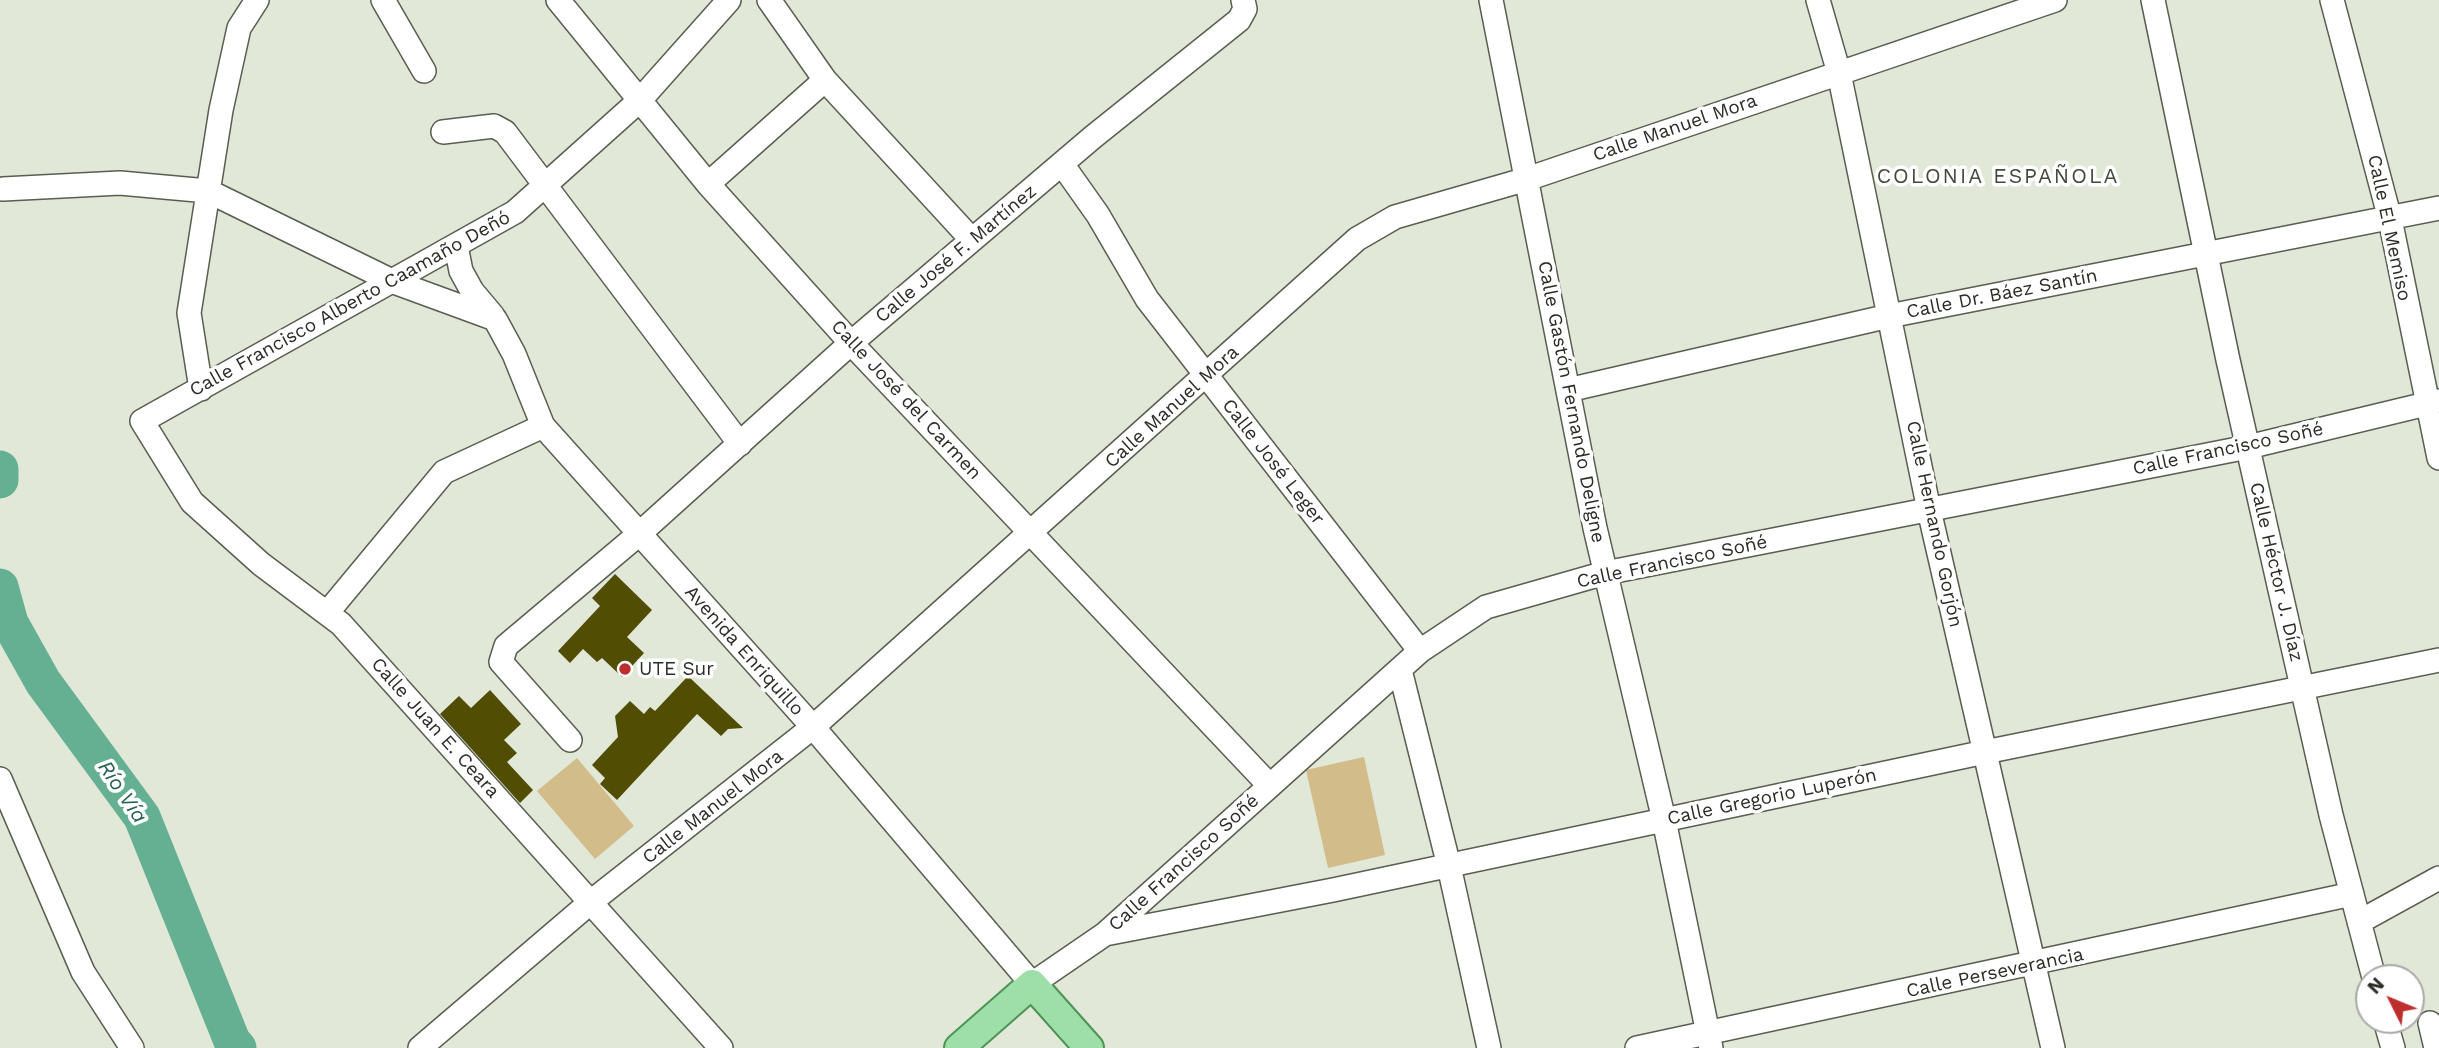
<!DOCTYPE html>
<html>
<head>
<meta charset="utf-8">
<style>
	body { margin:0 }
	#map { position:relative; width:2439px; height:1048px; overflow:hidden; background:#e1e8d8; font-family:"Work Sans",sans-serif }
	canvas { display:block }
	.north { position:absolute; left:2355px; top:964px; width:70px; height:70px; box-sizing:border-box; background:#fff; border:2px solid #aaaba8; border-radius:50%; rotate:313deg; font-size:19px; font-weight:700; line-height:28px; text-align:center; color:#2a2c26 }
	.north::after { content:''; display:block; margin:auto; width:24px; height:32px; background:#bd2e2d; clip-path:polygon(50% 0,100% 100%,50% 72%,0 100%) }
</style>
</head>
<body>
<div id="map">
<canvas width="2439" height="1048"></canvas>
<div class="north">N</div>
</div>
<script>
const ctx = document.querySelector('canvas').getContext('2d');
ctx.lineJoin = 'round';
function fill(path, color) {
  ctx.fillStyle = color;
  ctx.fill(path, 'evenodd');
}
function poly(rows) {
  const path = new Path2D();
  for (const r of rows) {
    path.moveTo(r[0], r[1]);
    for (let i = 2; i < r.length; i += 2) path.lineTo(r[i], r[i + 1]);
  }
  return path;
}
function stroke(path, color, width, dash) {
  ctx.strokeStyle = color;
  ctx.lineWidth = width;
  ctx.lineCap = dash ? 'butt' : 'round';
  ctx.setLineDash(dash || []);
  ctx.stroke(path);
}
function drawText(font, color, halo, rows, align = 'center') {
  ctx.font = font + ' "Work Sans",sans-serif';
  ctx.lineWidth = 7;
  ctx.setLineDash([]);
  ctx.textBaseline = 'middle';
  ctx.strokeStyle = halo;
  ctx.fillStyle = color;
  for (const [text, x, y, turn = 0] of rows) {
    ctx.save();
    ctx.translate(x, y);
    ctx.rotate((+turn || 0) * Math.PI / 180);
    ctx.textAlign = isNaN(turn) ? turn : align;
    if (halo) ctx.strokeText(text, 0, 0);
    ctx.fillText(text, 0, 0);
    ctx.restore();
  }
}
const green = poly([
	[1364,757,1385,855,1328,868,1306,770],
	[577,758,634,826,595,859,537,791]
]);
const river = poly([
	[0,469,0,480],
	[0,587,10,623,43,682,142,817,232,1041,238,1048]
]);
const building = poly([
	[615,574,652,610,627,637,644,653,622,677,602,658,597,662,583,649,570,663,558,651,600,606,592,598],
	[688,676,743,728,728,729,721,736,697,714,617,800,600,784,605,778,592,765,618,737,615,716,630,701,644,714,650,707,655,711],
	[490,690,521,724,504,740,517,753,507,762,533,790,520,803,440,714,459,696,471,708]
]);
const minor = poly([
	[383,0,424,71],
	[558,0,708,184,851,343,1270,786],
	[769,0,825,80,972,240],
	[1491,0,1595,528,1664,820,1711,1048],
	[1818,0,1839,73,1929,510,2053,1048],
	[2153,0,2228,360,2302,687,2331,815,2374,978],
	[2332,0,2390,219,2439,458],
	[443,132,494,126,505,132,740,444],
	[1062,164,1098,215,1147,299,1420,651],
	[708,184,825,80],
	[3,189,120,183,208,191,394,282,495,319,514,354,543,426,813,727,1032,984,1105,934,1420,651,1486,607,1605,573,2248,447,2439,401],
	[456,246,461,271,472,291,493,316],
	[201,389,189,313,221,110,239,28,257,0],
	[1568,390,1889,316,2439,208],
	[327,613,444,472,543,426],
	[1400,670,1449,866,1489,1048],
	[570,740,501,662,506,646,639,534,851,343,1093,137,1239,20,1245,9,1243,0],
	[0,779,83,972,132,1048],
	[2359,922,2439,878],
	[1105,934,1333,890,1985,752,2439,660],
	[2385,1020,2393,1048],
	[2430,1023,2436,1048],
	[420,1048,592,901,813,727,1357,239,1395,217,1527,179,2055,0],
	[721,1048,341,624,261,564,192,502,142,421,515,212,640,100,729,0],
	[1637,1048,2352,894]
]);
const major = poly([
	[959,1048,1032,984,1089,1048]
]);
const markers = [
	[625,669,7,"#bd2e2d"]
];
const streetNames = [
	["Calle Manuel Mora",1675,128,-19],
	["Calle El Memiso",2389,228,78],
	["Calle José F. Martínez",956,254,-40],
	["Calle Dr. Báez Santín",2002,294,-11],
	["Calle Francisco Alberto Caamaño Deñó",350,304,-29],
	["Calle José del Carmen",906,400,47],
	["Calle Gastón Fernando Deligne",1571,402,79],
	["Calle Manuel Mora",1172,407,-42],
	["Calle Francisco Soñé",2228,449,-12],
	["Calle José Leger",1273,462,52],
	["Calle Hernando Gorjón",1934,524,78],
	["Calle Francisco Soñé",1672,562,-12],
	["Calle Héctor J. Díaz",2276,572,77],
	["Avenida Enriquillo",744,651,48],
	["Calle Juan E. Ceara",435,728,48],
	["Calle Gregorio Luperón",1772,797,-12],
	["Calle Manuel Mora",713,807,-38],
	["Calle Francisco Soñé",1184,863,-42],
	["Calle Perseverancia",1995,973,-12]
];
const poiNames = [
	["UTE Sur",639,669]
];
const neighbourhoodNames = [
	["COLONIA ESPAÑOLA",1998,177]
];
const waterNames = [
	["Río Vía",122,792,56]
];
fill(green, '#d2bc89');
stroke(river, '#65b093', 37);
fill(building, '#514d03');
stroke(minor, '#585e50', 26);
stroke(major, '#4c9355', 32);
stroke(minor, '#fff', 23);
stroke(major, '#9edfa9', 28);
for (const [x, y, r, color] of markers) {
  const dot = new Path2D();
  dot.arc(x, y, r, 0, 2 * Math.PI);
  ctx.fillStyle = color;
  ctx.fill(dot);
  stroke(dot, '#fff', 2.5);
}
drawText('19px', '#2a2c26', '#fff', streetNames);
drawText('19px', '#2a2c26', '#fff', poiNames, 'left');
ctx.letterSpacing = '2px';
drawText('21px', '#43493c', '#fff', neighbourhoodNames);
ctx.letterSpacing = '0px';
drawText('italic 21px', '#255f4b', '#fff', waterNames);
</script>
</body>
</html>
